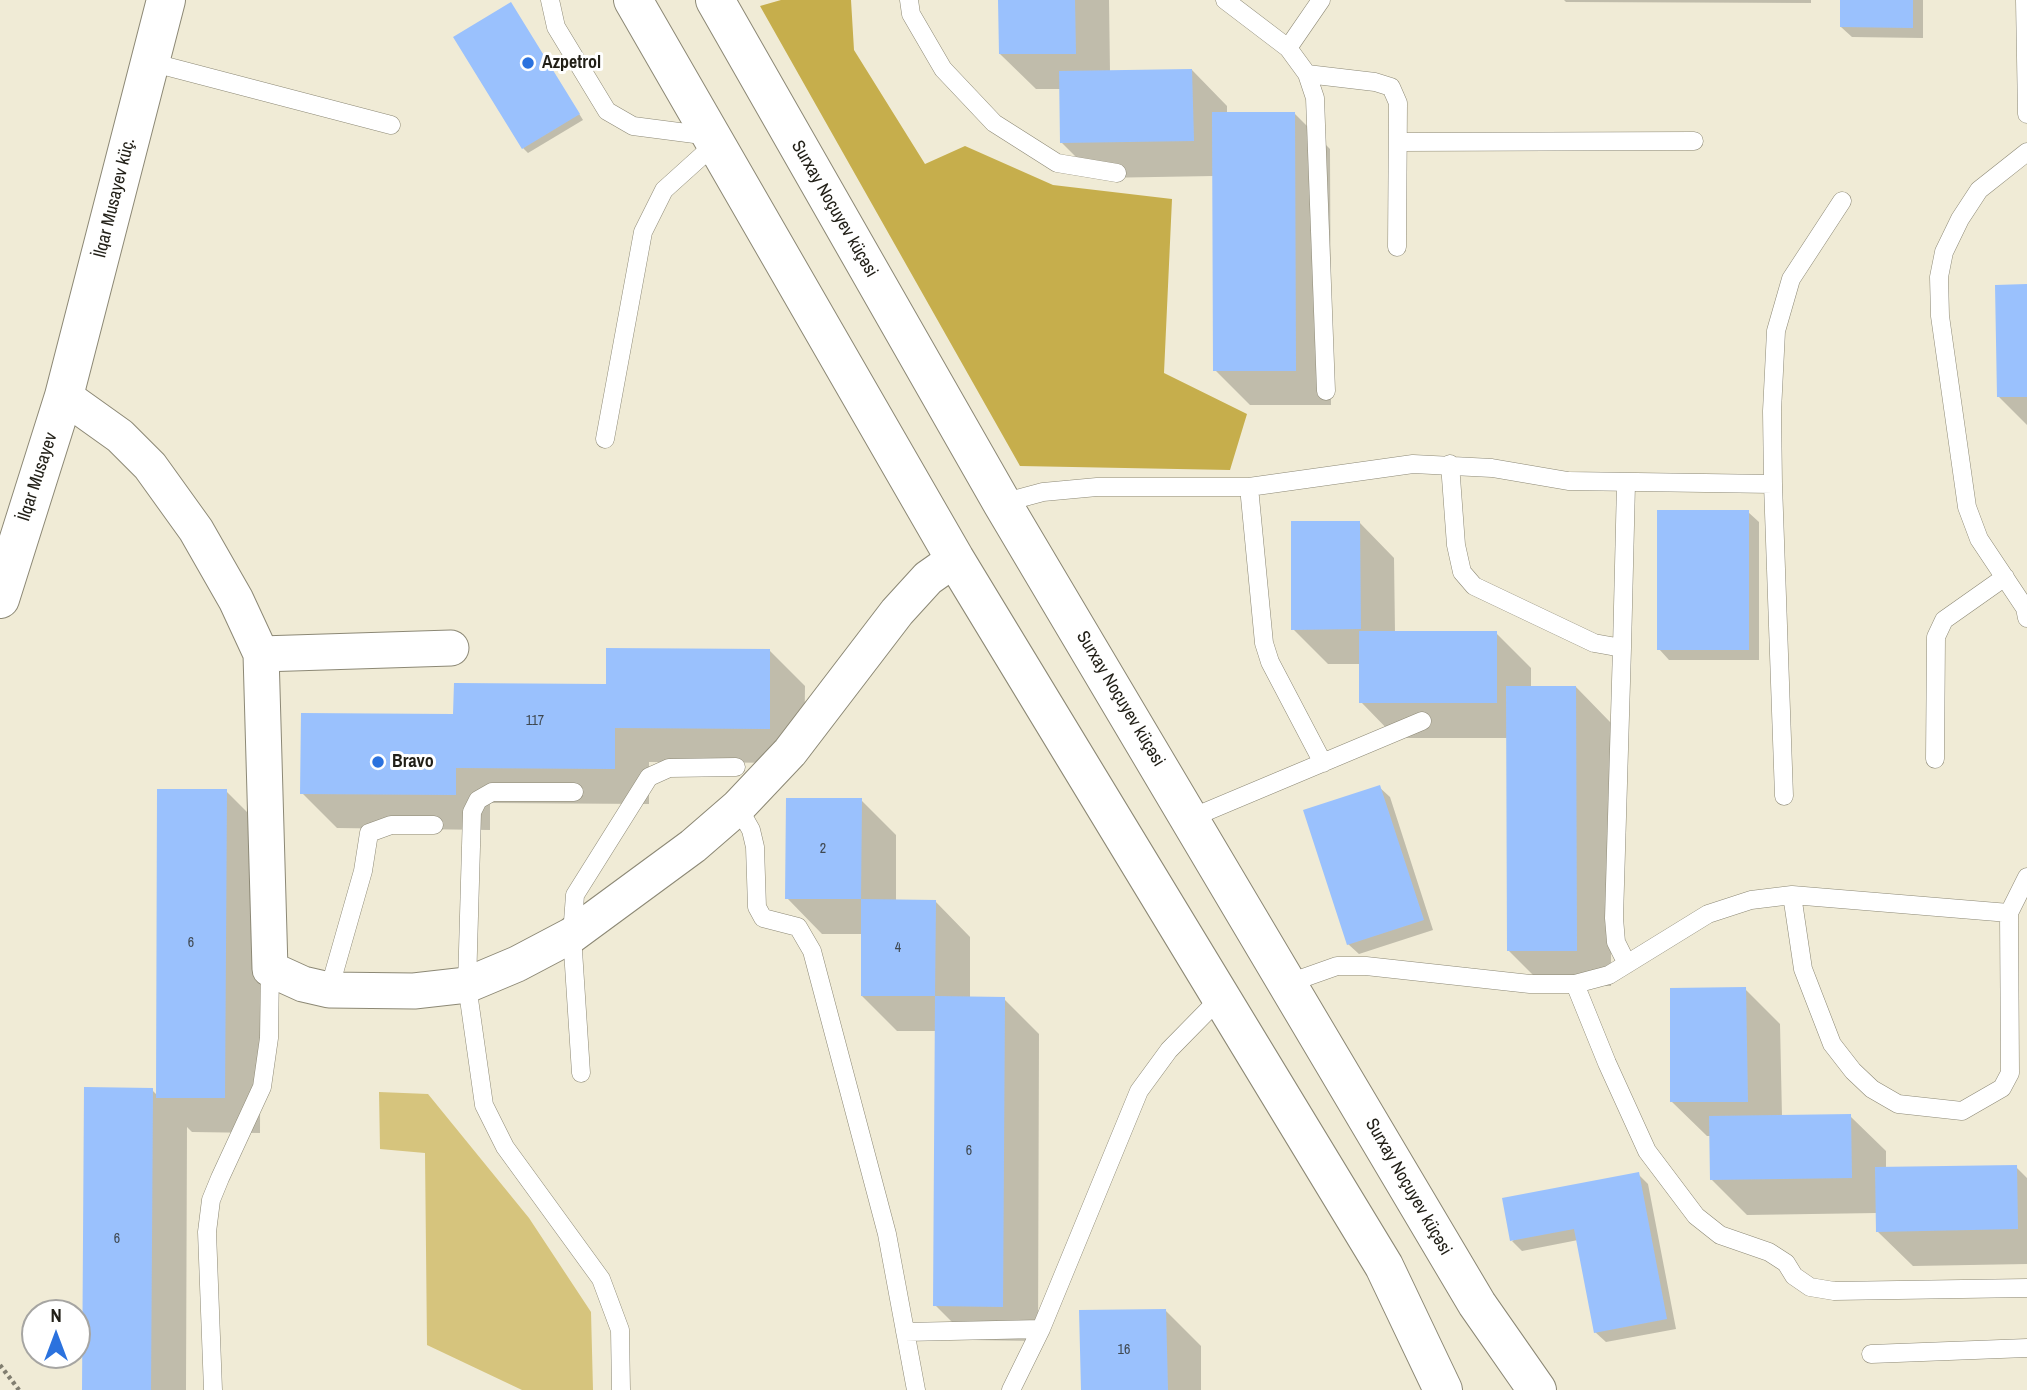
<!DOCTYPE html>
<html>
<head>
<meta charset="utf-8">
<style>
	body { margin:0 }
	#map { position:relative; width:2027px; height:1390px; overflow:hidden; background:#f0ebd6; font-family:"Archivo Narrow",sans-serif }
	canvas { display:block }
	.north { position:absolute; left:21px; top:1299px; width:70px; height:70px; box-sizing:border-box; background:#fff; border:2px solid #a6a5a2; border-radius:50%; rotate:0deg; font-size:19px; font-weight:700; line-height:28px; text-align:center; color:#211f17 }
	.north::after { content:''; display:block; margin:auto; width:24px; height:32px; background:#2b72de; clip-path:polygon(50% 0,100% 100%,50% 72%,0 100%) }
</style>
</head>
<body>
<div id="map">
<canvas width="2027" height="1390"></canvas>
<div class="north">N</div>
</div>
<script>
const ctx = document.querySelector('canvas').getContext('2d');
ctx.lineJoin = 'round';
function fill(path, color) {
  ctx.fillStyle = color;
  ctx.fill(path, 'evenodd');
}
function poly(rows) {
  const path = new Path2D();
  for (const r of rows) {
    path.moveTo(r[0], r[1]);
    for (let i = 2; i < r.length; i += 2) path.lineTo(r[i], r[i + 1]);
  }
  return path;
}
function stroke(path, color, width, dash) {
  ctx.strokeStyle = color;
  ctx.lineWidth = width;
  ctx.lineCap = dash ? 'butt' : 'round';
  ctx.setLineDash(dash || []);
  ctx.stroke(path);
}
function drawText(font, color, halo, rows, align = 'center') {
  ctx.font = font + ' "Archivo Narrow",sans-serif';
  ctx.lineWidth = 6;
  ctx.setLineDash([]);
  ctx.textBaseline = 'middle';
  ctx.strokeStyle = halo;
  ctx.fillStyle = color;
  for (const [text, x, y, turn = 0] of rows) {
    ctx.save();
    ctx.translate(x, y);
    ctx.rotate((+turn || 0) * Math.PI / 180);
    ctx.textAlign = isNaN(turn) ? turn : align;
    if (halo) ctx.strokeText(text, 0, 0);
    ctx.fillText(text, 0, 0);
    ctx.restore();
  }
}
const green = poly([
	[379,1092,428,1094,529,1218,591,1312,593,1390,522,1390,427,1345,425,1153,380,1149]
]);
const forest = poly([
	[781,0,851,0,854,50,925,164,965,146,1053,185,1172,199,1164,373,1247,414,1230,470,1020,466,760,6]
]);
const shadow = poly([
	[1000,0,1109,0,1110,72,1192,70,1227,106,1227,114,1295,114,1330,149,1331,405,1250,405,1215,370,1214,176,1097,178,1062,143,1061,89,1036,89,1000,54],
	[1564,0,1811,0,1811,3,1566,2],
	[1841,0,1923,0,1923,38,1852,37,1841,27],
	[511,4,583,120,528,153,523,148],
	[2027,286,2027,425,1999,397],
	[1748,512,1759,522,1759,660,1669,660,1659,649],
	[1359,522,1394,558,1395,633,1496,633,1531,668,1531,688,1576,687,1611,723,1611,986,1544,986,1509,951,1508,738,1396,738,1361,702,1361,664,1328,664,1293,629],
	[770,651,805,686,804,763,649,762,649,804,490,803,490,830,337,828,302,793,455,716],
	[1379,787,1390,797,1433,930,1359,954,1348,944],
	[226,791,261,826,260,1133,192,1132,187,1127,186,1390,83,1390,152,1090,157,1095],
	[861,800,896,835,896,901,935,901,970,937,970,999,1004,999,1039,1034,1038,1341,970,1340,935,1305,937,1031,897,1031,862,996,863,934,822,934,787,898],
	[1745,989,1780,1024,1782,1117,1850,1116,1886,1151,1886,1169,2016,1167,2027,1178,2027,1264,1913,1266,1877,1231,1877,1213,1747,1215,1711,1179,1711,1136,1707,1136,1671,1101],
	[1638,1174,1648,1184,1676,1329,1606,1342,1595,1332,1578,1240,1522,1251,1512,1241],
	[1166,1311,1201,1346,1201,1390,1083,1390]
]);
const building = poly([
	[998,0,1075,0,1076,54,999,54],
	[1840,0,1913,0,1913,28,1840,27],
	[511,2,580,114,522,149,453,37],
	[1192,69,1194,141,1060,143,1059,71],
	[1212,112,1295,112,1296,371,1213,371],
	[2027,284,2027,397,1997,397,1995,285],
	[1657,510,1749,510,1749,650,1657,650],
	[1291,521,1360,521,1361,629,1291,630],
	[1359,631,1497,631,1497,703,1359,703],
	[606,648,770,649,770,729,615,728,615,769,456,768,456,795,300,794,301,713,453,714,454,683,606,684],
	[1506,686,1576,686,1577,951,1507,951],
	[1380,785,1424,920,1347,945,1303,810],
	[157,789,227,789,225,1098,156,1098],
	[786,798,862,798,861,899,785,899],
	[861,899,936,900,935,996,1005,997,1003,1307,933,1306,935,996,861,996],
	[1746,987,1748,1102,1670,1102,1670,988],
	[84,1087,153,1088,151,1390,82,1390],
	[1851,1114,1852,1178,1710,1180,1709,1116],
	[2017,1165,2018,1229,1876,1232,1875,1167],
	[1639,1172,1667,1319,1594,1333,1574,1229,1510,1241,1502,1198],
	[1166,1309,1168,1390,1081,1390,1079,1310]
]);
const path = poly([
	[0,1365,19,1390]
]);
const lane = poly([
	[550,0,556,27,607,111,633,126,710,136],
	[909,0,911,14,943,69,994,123,1057,163,1117,173],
	[1225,0,1288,48,1307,74,1315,98,1326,391],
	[2025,0,2027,114],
	[1288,48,1321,0],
	[150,62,391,125],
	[1307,74,1375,82,1391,87,1398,103,1397,247],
	[1398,142,1694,141],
	[2027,152,1979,190,1960,219,1944,252,1939,277,1940,316,1967,507,1979,539,2025,608,2027,618],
	[605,439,643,232,664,190,715,144],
	[1450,464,1456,545,1462,572,1474,586,1594,643,1622,648,1614,918,1616,942,1627,964],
	[1249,487,1264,643,1270,662,1323,763],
	[1002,503,1043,492,1097,487,1249,487,1413,464,1492,468,1568,481,1773,484],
	[1622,648,1626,484],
	[1935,759,1936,637,1944,620,2005,577],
	[574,792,492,792,478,800,472,812,467,985,484,1105,505,1147,601,1279,620,1330,621,1390],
	[1784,796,1773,484,1772,411,1776,331,1791,279,1842,201],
	[738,807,751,830,755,847,757,907,763,918,798,927,812,951,887,1234,916,1390],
	[1191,818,1422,721],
	[1792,895,2009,913],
	[1289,983,1337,966,1366,966,1530,984,1575,984,1609,975,1708,914,1751,900,1792,895,1803,969,1832,1044,1853,1071,1872,1089,1898,1104,1962,1111,2002,1088,2010,1073,2009,913,2027,877],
	[1575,984,1607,1063,1647,1151,1696,1216,1720,1235,1769,1252,1786,1263,1794,1276,1810,1287,1834,1291,2027,1288],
	[329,990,363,871,369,833,391,825,434,825],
	[581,1073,572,935,575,895,649,777,669,768,736,767],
	[905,1332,1041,1329],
	[1871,1354,2027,1348],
	[213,1390,207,1232,211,1200,220,1178,262,1087,269,1038,270,969],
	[1011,1390,1041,1329,1139,1091,1169,1050,1222,996]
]);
const street = poly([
	[64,396,120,436,150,466,196,530,236,600,261,654,270,969,303,984,329,990,414,991,467,985,517,964,572,935,693,846,738,807,790,752,897,612,928,578,955,559],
	[261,654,451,648]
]);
const secondary = poly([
	[633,0,955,559,1384,1266,1443,1390],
	[715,0,1002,503,1477,1304,1537,1390],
	[0,599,64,396,166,0]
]);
const markers = [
	[528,63,7,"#2b72de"],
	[378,762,7,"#2b72de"]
];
const numberNames = [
	["117",535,721],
	["2",823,849],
	["6",191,943],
	["4",898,948],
	["6",969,1151],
	["6",117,1239],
	["16",1124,1350]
];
const poiNames = [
	["Azpetrol",542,63],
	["Bravo",392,762]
];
const streetNames = [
	["İlqar Musayev küç.",115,198,-76],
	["Surxay Noçuyev küçəsi",834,209,60],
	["İlqar Musayev",38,477,-72],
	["Surxay Noçuyev küçəsi",1120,699,59],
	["Surxay Noçuyev küçəsi",1408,1187,60]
];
fill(green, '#d6c47d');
fill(forest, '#c6ae4c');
fill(shadow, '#0003');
fill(building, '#9ac1fd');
stroke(lane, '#8c8875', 19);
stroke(street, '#8c8875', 37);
stroke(secondary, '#8c8875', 40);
stroke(path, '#817e70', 4.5, [3.5, 3.5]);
stroke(lane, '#fff', 18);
stroke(street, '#fff', 35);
stroke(secondary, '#fff', 38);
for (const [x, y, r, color] of markers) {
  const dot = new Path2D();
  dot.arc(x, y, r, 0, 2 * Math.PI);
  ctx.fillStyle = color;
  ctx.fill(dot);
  stroke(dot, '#fff', 2.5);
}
drawText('14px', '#3f4850', null, numberNames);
drawText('bold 18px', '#211f17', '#fff', poiNames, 'left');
drawText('18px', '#211f17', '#fff', streetNames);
</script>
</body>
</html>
